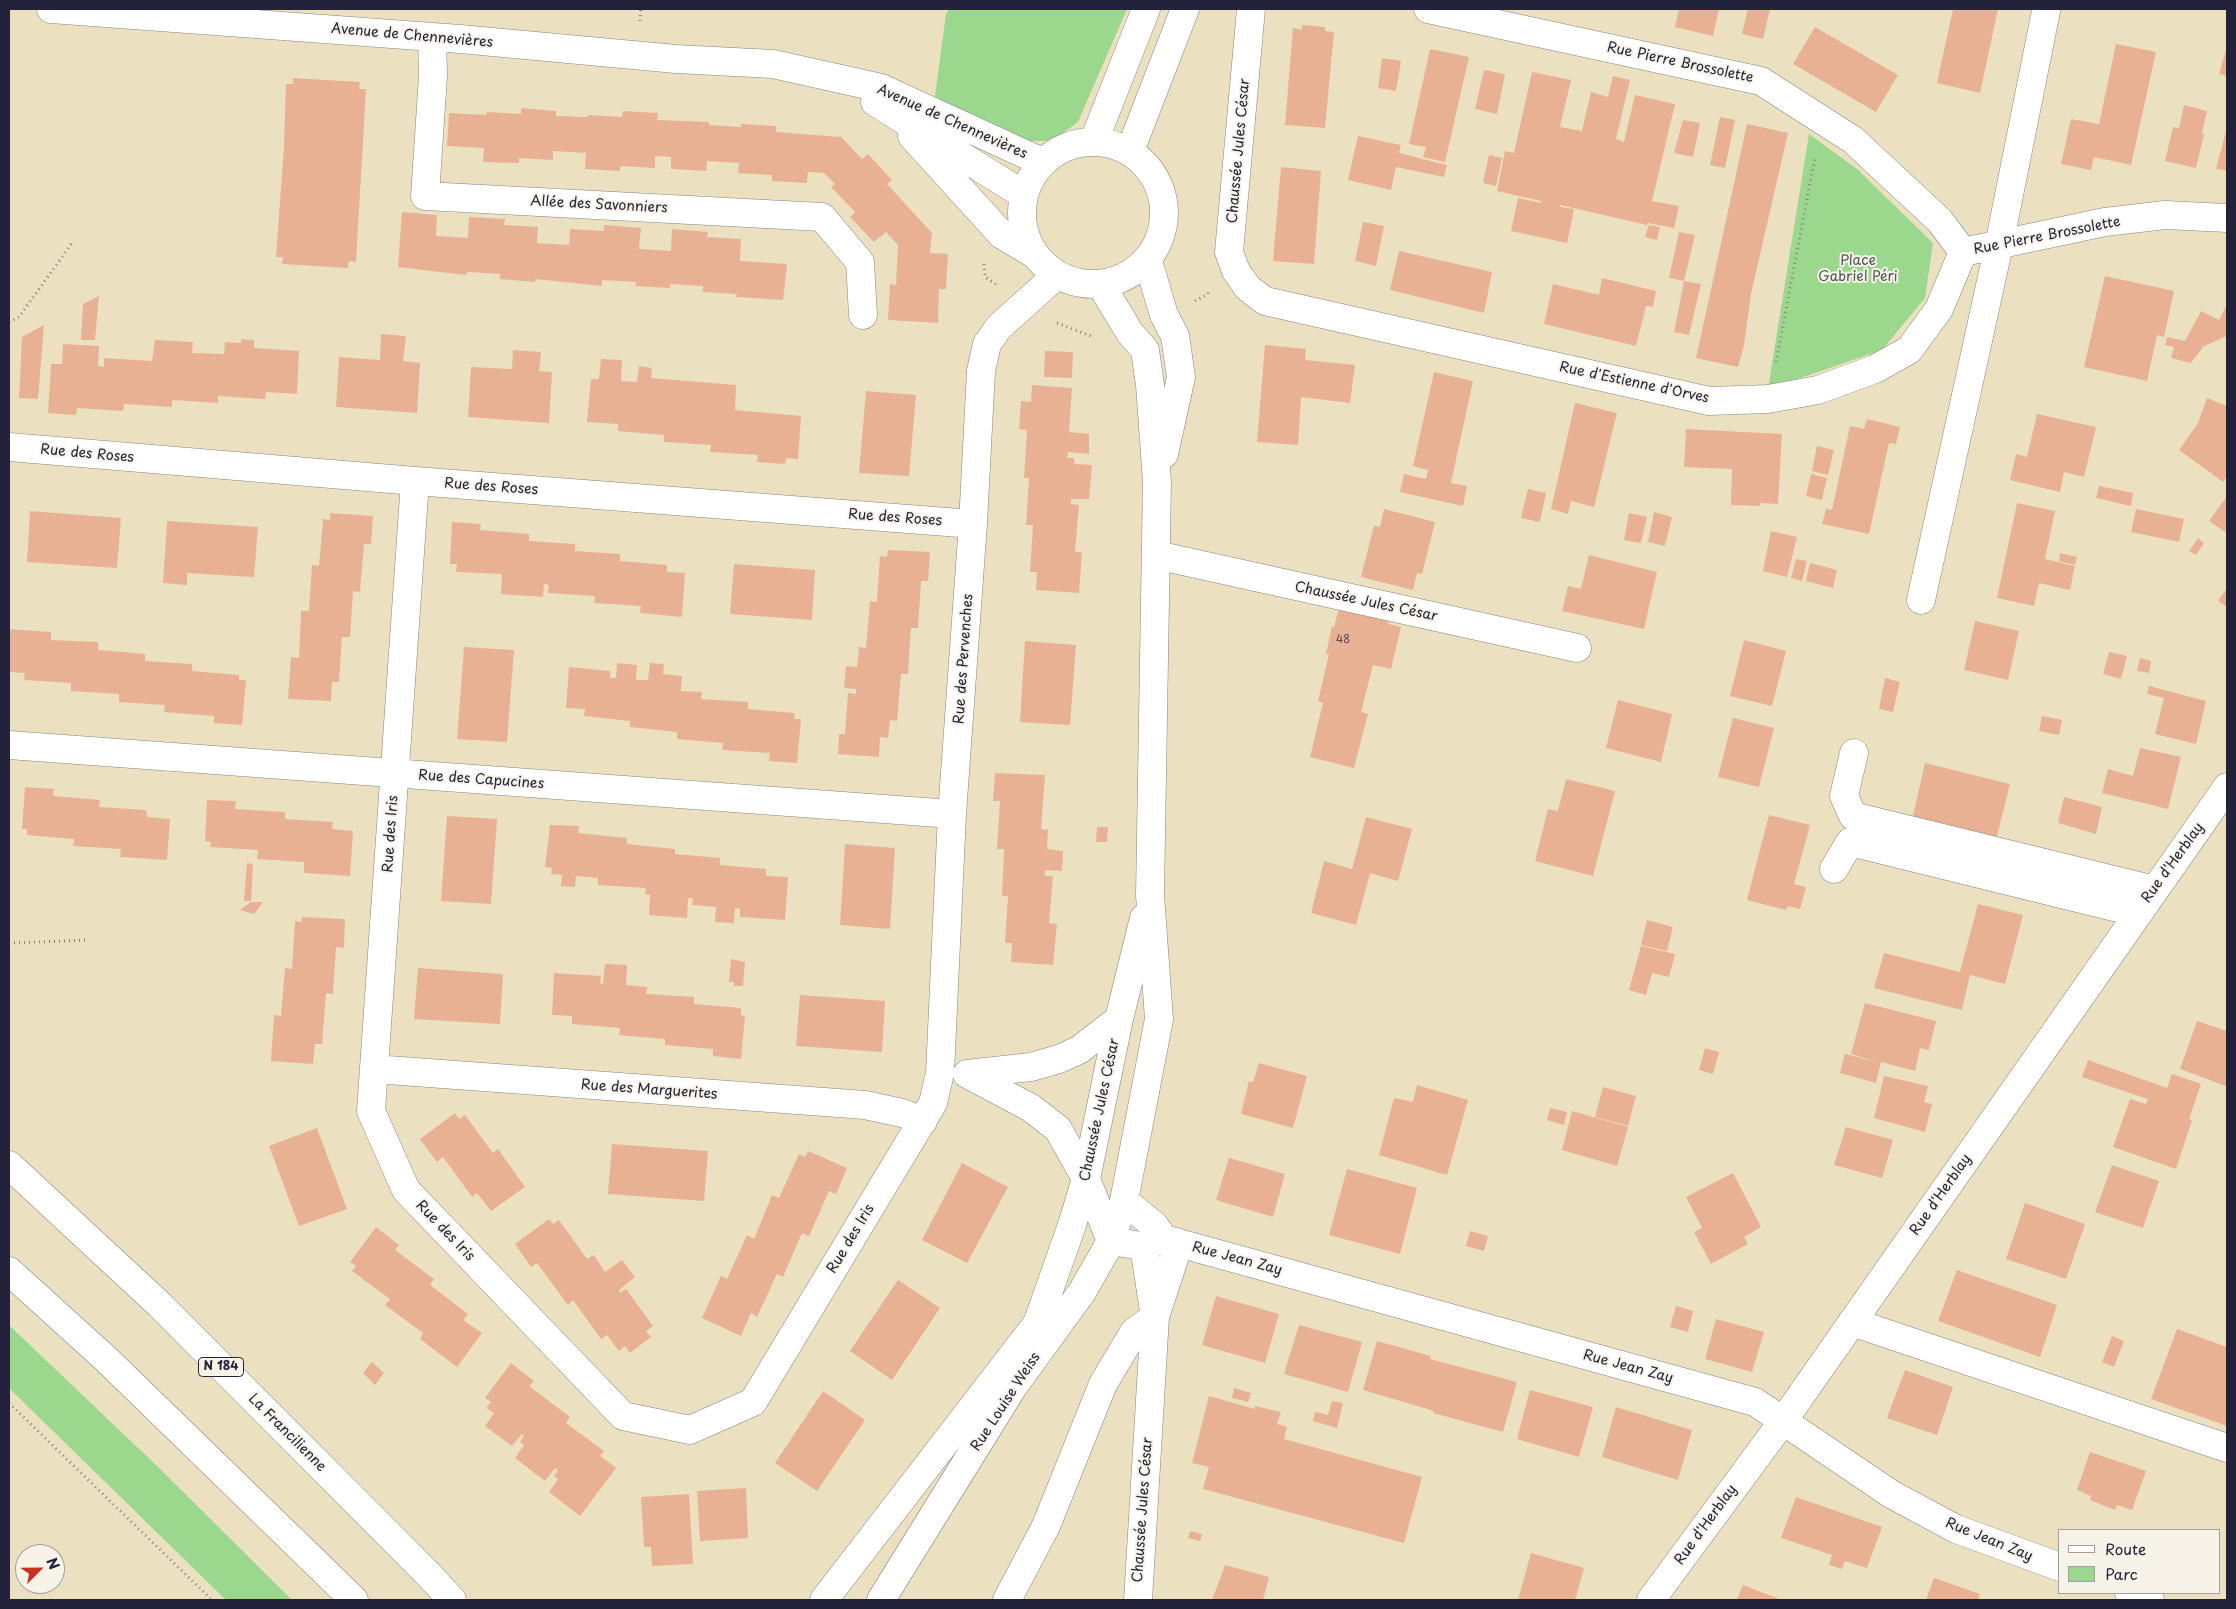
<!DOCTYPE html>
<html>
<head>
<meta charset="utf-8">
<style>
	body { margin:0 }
	#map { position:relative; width:2236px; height:1609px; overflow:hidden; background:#ebe1c1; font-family:"Playpen Sans",sans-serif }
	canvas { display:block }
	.frame { position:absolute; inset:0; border:10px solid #22223b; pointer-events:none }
	.legend { position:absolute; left:2058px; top:1529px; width:162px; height:65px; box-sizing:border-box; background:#f7f3e8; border:1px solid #a29fa3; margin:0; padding:6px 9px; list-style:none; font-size:15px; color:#22223b }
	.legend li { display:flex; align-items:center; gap:10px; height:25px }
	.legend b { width:25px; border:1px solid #a29fa3 }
	.north { position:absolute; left:15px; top:1544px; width:50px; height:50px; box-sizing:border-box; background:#f7f3e8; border:1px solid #a29fa3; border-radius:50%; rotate:67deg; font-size:14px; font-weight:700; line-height:20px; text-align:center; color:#22223b }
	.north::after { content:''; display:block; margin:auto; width:18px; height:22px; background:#c8321e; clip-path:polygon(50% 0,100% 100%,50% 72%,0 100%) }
</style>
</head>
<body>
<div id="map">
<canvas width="2236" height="1609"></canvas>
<div class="frame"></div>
<ul class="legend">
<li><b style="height:6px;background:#fff"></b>Route</li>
<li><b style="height:14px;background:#9bd88d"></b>Parc</li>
</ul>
<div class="north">N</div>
</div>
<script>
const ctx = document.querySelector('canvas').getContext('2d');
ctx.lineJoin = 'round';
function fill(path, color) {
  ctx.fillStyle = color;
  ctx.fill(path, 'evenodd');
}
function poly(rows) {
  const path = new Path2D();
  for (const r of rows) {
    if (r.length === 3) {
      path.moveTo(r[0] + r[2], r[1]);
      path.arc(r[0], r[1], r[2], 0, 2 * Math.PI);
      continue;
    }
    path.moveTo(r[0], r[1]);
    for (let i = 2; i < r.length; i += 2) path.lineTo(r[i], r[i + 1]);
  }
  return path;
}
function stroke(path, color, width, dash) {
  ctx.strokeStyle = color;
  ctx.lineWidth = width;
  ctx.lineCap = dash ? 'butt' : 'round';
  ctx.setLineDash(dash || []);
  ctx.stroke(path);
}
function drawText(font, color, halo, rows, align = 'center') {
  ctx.font = font + ' "Playpen Sans",sans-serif';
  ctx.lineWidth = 4;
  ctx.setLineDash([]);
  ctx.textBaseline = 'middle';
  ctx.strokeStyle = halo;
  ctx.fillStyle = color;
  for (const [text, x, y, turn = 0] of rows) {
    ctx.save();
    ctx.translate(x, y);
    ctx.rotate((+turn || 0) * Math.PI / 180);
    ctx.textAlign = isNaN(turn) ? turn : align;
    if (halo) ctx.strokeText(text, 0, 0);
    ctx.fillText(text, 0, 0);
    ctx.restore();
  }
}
const green = poly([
	[950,9,1127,9,1078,122,1052,141,1025,141,982,125,935,96,946,14],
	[1809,134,1857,169,1933,243,1925,298,1882,350,1768,389],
	[9,1325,158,1467,292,1600,226,1600,9,1388]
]);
const building = poly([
	[1679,9,1719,9,1713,36,1675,27],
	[1748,9,1770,9,1763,39,1742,34],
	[1953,9,1998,9,1980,93,1937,83],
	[1302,25,1325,27,1325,31,1334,32,1325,128,1285,125,1293,28,1302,30],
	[1815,27,1898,75,1876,112,1793,64],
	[2116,44,2156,52,2131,165,2094,157,2091,170,2061,164,2071,119,2099,124],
	[2227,46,2227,76,2219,74],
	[1430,49,1469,57,1445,162,1423,157,1426,147,1409,144],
	[1382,58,1401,61,1396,91,1378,88],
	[1484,70,1505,74,1497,114,1475,109],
	[1532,72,1571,80,1560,127,1582,131,1591,92,1608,97,1613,76,1630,80,1616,139,1624,142,1635,95,1675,104,1652,201,1679,206,1674,228,1648,223,1647,225,1560,205,1560,207,1574,209,1567,243,1511,231,1518,198,1541,203,1541,201,1497,191,1505,151,1514,153],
	[293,78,360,82,359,89,366,89,356,262,349,261,348,268,282,264,283,257,276,257,284,146,286,84,293,84],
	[2184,105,2207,111,2202,133,2204,134,2196,168,2165,161,2173,127,2179,128],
	[521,108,556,111,556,116,588,117,588,115,622,117,623,111,658,113,657,120,709,122,709,125,741,127,741,124,776,126,776,132,841,137,862,159,868,154,892,180,887,184,932,233,930,253,948,254,946,289,939,289,938,323,888,320,890,284,896,285,898,245,886,232,874,242,850,217,855,212,831,187,835,184,824,173,808,172,807,183,772,181,772,175,738,173,739,163,707,161,706,171,671,169,671,157,655,156,655,168,621,166,620,171,585,169,586,153,553,151,553,160,519,158,519,163,483,162,484,148,447,146,449,113,486,115,487,112,521,114],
	[1720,117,1735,120,1725,168,1710,165],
	[1683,120,1700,123,1693,157,1674,153],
	[1747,124,1788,133,1751,294,1744,345,1738,367,1696,358],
	[2226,131,2227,132,2227,171,2216,169],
	[1358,136,1401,145,1399,153,1447,165,1444,177,1396,167,1391,190,1348,180],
	[1489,155,1502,158,1496,186,1483,183],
	[1281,167,1321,171,1314,264,1273,261],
	[402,212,437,215,436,236,468,238,469,217,505,219,504,225,538,227,537,243,569,245,570,229,604,231,604,225,641,228,639,249,671,251,672,229,708,232,707,237,741,239,740,261,787,264,783,300,736,297,737,294,703,292,703,286,670,284,670,288,635,286,636,282,602,280,602,286,535,279,535,282,500,279,500,274,467,272,466,275,398,267],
	[1363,222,1384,226,1376,266,1355,261],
	[1649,225,1660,227,1657,240,1645,237],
	[1679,232,1695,235,1684,281,1669,278],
	[1399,251,1492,272,1484,313,1390,290],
	[2105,276,2174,291,2164,337,2157,335,2147,381,2084,367],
	[1602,278,1656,291,1653,307,1646,306,1636,346,1544,324,1553,284,1599,295],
	[1684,281,1701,284,1689,335,1674,332],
	[99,296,95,340,81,340,83,304],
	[2227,304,2227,336,2204,346,2191,363,2171,358,2174,347,2165,345,2167,337,2185,341,2201,311,2219,320],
	[44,325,38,399,19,398,22,337],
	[381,334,406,336,403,361,420,363,417,413,336,407,339,357,380,360],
	[241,339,254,340,254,348,299,351,297,394,266,392,265,399,218,396,218,403,172,400,172,407,124,404,123,411,77,408,76,415,48,413,51,364,62,364,63,344,99,346,98,366,104,367,104,358,152,361,155,340,193,342,192,353,224,354,225,342,241,343],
	[1265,345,1306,349,1305,360,1355,365,1350,403,1301,397,1298,445,1257,442],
	[513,350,541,352,539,371,552,372,549,423,468,417,471,367,512,369],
	[1045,351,1073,352,1072,378,1044,377],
	[601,359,622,360,621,381,637,382,639,366,652,368,651,378,736,385,735,410,801,416,798,459,786,458,785,464,757,462,758,455,710,452,711,445,664,442,664,435,618,431,618,424,587,422,591,379,599,379],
	[1434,372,1473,381,1451,483,1467,486,1463,506,1400,492,1404,474,1426,479,1428,470,1413,466],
	[1032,385,1072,388,1069,432,1089,434,1089,454,1068,452,1067,458,1074,458,1074,464,1092,465,1089,499,1071,499,1071,504,1079,505,1075,552,1082,552,1079,593,1036,590,1037,572,1030,572,1033,525,1026,525,1029,478,1024,478,1027,430,1019,429,1021,401,1031,402],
	[866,391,916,395,909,476,859,473],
	[2207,398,2227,406,2227,476,2223,482,2179,450,2198,423],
	[1575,403,1617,413,1594,507,1571,501,1568,514,1551,509],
	[2037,414,2096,427,2084,477,2064,472,2060,492,2010,480,2016,454,2027,457],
	[1867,419,1900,427,1896,444,1889,443,1869,534,1822,524,1826,509,1832,510,1850,426,1864,429],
	[1686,429,1782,434,1778,504,1760,503,1760,506,1731,505,1732,469,1684,467],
	[1817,446,1834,450,1828,475,1812,471],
	[1811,474,1827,478,1822,500,1806,496],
	[2099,486,2133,493,2131,506,2096,498],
	[1528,489,1546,493,1540,522,1521,518],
	[2227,496,2227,528,2225,532,2209,521],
	[2017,503,2055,511,2045,559,2075,566,2070,590,2039,583,2034,606,1997,598],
	[1384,509,1435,522,1422,574,1417,573,1413,590,1361,577,1374,526,1380,527],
	[2136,509,2184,519,2179,542,2131,532],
	[30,511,121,518,117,568,27,562],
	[1654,512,1672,517,1665,546,1648,542],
	[330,513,373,516,371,544,364,544,360,592,353,591,350,637,342,637,339,682,332,682,331,701,288,699,291,657,299,658,301,611,309,611,312,565,319,566,323,519,330,520],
	[1629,513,1647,517,1641,543,1624,540],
	[167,521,258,527,254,577,187,573,187,585,163,583],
	[452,522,481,524,480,530,529,534,529,541,575,544,575,551,620,554,620,561,667,565,667,572,685,573,682,617,640,613,641,606,594,603,595,596,548,593,549,585,544,584,543,597,501,594,502,574,456,572,457,564,450,564],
	[1771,531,1797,537,1787,577,1763,571],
	[2198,538,2204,543,2196,555,2189,551],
	[888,550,930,552,928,581,921,581,918,628,911,628,908,674,901,674,897,721,890,720,888,738,880,737,879,757,838,754,839,734,845,734,848,693,856,694,856,689,844,688,846,666,857,667,859,647,866,648,870,601,877,602,880,556,887,557],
	[2060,553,2077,557,2075,565,2059,561],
	[1589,555,1657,572,1644,629,1562,611,1568,586,1581,589],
	[1796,559,1807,561,1802,581,1791,578],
	[1810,563,1837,570,1833,588,1806,581],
	[734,564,815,570,812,620,730,614],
	[2227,588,2227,607,2218,601],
	[1339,608,1389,620,1388,624,1401,627,1391,669,1373,665,1361,712,1368,714,1354,768,1310,757,1323,703,1318,701,1329,654,1326,654,1332,626,1334,627],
	[1975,621,2019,631,2008,680,1964,670],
	[9,629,51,632,51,640,98,642,98,650,145,654,145,661,192,664,192,671,239,675,239,680,246,680,242,725,214,723,214,716,164,712,165,705,119,702,119,694,71,691,71,683,24,680,25,673,9,672],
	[1744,640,1786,651,1772,706,1730,696],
	[1025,641,1076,645,1070,725,1020,722],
	[464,647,514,650,507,742,457,739],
	[2109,652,2127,656,2121,679,2103,674],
	[2140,658,2151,661,2149,673,2137,671],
	[617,663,637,665,636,680,648,680,650,663,664,664,663,674,682,676,681,691,702,692,701,699,748,702,748,709,795,713,794,719,801,719,797,763,769,761,770,753,722,750,723,743,677,739,677,732,630,727,630,721,584,716,585,709,566,708,569,667,610,671,610,678,616,678],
	[1885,678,1900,682,1893,712,1879,709],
	[2149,686,2206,701,2196,744,2155,734,2164,698,2147,694],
	[1618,700,1672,714,1661,762,1606,748],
	[2042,716,2062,720,2059,735,2039,731],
	[1733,718,1774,728,1759,787,1718,777],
	[2140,748,2181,757,2168,809,2102,793,2108,769,2133,776],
	[1925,763,2010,784,1996,840,1912,820],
	[995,773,1045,775,1041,829,1048,830,1047,849,1063,851,1062,871,1045,870,1045,876,1053,876,1049,923,1057,924,1053,965,1011,962,1012,943,1005,943,1008,896,1002,896,1004,849,997,849,1000,801,993,801],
	[1566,779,1615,791,1593,876,1535,861,1548,809,1558,811],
	[25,787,54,789,53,796,100,800,99,807,146,810,147,817,170,819,167,860,120,857,121,849,73,846,74,839,27,835,27,829,22,829],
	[2064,797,2102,807,2096,834,2058,823],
	[207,800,236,801,235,809,285,812,285,819,333,822,332,829,353,831,350,876,304,873,304,862,257,859,258,850,210,847,211,842,205,841],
	[1769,815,1810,825,1794,884,1806,887,1800,909,1788,906,1786,910,1747,900],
	[447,816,497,819,491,904,441,901],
	[1366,817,1412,829,1398,881,1370,873,1356,925,1311,913,1324,861,1352,869],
	[550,825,579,826,578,833,627,838,627,844,675,849,675,854,720,858,720,865,766,869,766,876,788,877,785,920,740,917,740,909,735,908,734,923,715,922,716,907,692,905,693,898,688,898,687,918,649,915,650,895,645,894,646,888,598,885,598,878,576,876,575,887,561,886,562,875,551,874,552,868,545,867],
	[1097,827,1108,827,1107,842,1096,842],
	[845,844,895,848,890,929,840,925],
	[247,863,253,864,251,901,244,901],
	[251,902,263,902,254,914,240,910],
	[1978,904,2023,915,2005,984,1970,975,1962,1010,1874,988,1884,953,1960,972],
	[302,917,345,919,344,948,336,947,333,994,326,993,322,1044,315,1044,313,1064,271,1061,274,1015,281,1016,285,968,292,969,295,921,302,922],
	[1647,920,1673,927,1667,951,1641,945],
	[1641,946,1675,954,1669,977,1652,973,1646,995,1629,990],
	[731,959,745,962,743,986,734,986,734,982,729,982],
	[605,964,627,965,626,985,647,987,646,994,694,997,694,1004,741,1008,741,1015,745,1016,741,1059,713,1056,713,1049,665,1045,665,1039,619,1035,620,1028,572,1024,572,1016,552,1015,554,973,601,976,600,983,603,984],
	[418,968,503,974,500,1024,414,1019],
	[800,995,885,1001,882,1052,796,1046],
	[1865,1003,1936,1021,1929,1050,1920,1048,1915,1071,1881,1062,1876,1083,1840,1073,1845,1054,1878,1062,1851,1054],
	[2197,1021,2227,1031,2226,1086,2180,1069],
	[1705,1048,1719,1052,1713,1074,1699,1070],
	[2088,1060,2167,1088,2172,1074,2201,1084,2189,1119,2192,1120,2176,1169,2113,1147,2130,1099,2146,1104,2148,1099,2082,1077],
	[1259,1063,1307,1076,1293,1128,1241,1114,1249,1081,1253,1082],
	[1884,1076,1928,1086,1924,1102,1932,1104,1925,1132,1874,1118],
	[1417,1085,1468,1100,1447,1175,1379,1155,1394,1098,1413,1102],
	[1603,1087,1636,1096,1628,1126,1595,1117],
	[1550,1108,1567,1112,1564,1125,1547,1120],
	[1572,1111,1628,1127,1617,1166,1562,1150],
	[455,1113,459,1119,465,1115,493,1153,498,1149,525,1187,491,1211,477,1193,472,1197,443,1157,437,1162,420,1139],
	[1846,1127,1893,1140,1882,1178,1834,1165],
	[317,1128,347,1209,299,1226,269,1146],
	[612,1144,708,1151,704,1201,608,1194],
	[808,1151,847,1168,836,1194,829,1191,809,1236,802,1233,783,1277,777,1274,757,1317,751,1313,741,1336,702,1318,721,1276,727,1279,747,1235,754,1239,772,1195,779,1198,799,1154,805,1157],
	[1229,1158,1285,1174,1273,1217,1216,1200],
	[962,1163,1008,1187,967,1263,922,1240],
	[2112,1165,2159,1181,2143,1228,2095,1212],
	[1347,1169,1417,1188,1400,1254,1329,1235],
	[1733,1173,1761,1227,1744,1237,1748,1244,1711,1264,1694,1232,1702,1228,1686,1197],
	[2025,1203,2085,1224,2066,1279,2006,1259],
	[549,1219,553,1224,559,1220,587,1259,594,1255,605,1272,622,1260,635,1277,619,1290,620,1293,626,1289,653,1326,646,1331,651,1337,630,1353,625,1346,619,1351,607,1335,601,1339,573,1300,568,1305,537,1263,531,1267,515,1244],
	[376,1227,399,1245,395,1250,434,1279,430,1285,468,1314,463,1320,482,1333,457,1367,420,1339,423,1333,385,1305,390,1299,352,1271,356,1266,350,1262],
	[1470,1231,1488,1236,1484,1251,1466,1246],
	[1957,1270,2057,1305,2040,1357,1938,1321],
	[898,1280,940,1308,892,1380,850,1351],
	[1216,1296,1279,1314,1265,1363,1202,1345],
	[1676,1306,1693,1311,1688,1332,1670,1327],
	[1716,1319,1764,1332,1752,1372,1705,1359],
	[1299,1325,1362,1342,1348,1392,1284,1374],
	[2177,1329,2227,1347,2227,1426,2151,1399],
	[2112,1336,2124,1341,2114,1367,2102,1362],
	[1377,1341,1431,1356,1430,1359,1517,1382,1503,1432,1433,1413,1434,1411,1363,1390],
	[372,1362,384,1373,375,1385,363,1373],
	[511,1363,534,1381,529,1386,570,1417,566,1423,604,1451,600,1456,616,1468,580,1516,549,1492,558,1479,554,1476,558,1470,555,1468,545,1481,515,1458,524,1445,520,1442,524,1436,522,1434,512,1446,485,1426,494,1413,486,1408,491,1402,485,1398],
	[1905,1370,1953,1387,1937,1435,1887,1418],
	[1234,1388,1251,1393,1248,1402,1232,1398],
	[1530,1390,1593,1407,1579,1457,1517,1439],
	[823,1391,865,1420,817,1491,775,1463],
	[1209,1396,1255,1409,1255,1406,1281,1412,1277,1424,1287,1427,1284,1439,1422,1477,1404,1543,1203,1489,1209,1467,1192,1463],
	[1332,1401,1343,1403,1337,1428,1313,1421,1315,1412,1328,1415],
	[1616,1407,1692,1430,1678,1480,1602,1457],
	[2090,1452,2146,1471,2132,1510,2117,1505,2115,1510,2090,1500,2091,1496,2077,1490],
	[746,1488,748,1538,700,1541,697,1491],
	[689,1494,693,1564,652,1566,651,1547,644,1547,641,1497],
	[1796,1497,1882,1527,1867,1568,1845,1561,1842,1569,1829,1565,1832,1555,1781,1538],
	[1190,1531,1202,1534,1200,1541,1188,1538],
	[1531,1553,1584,1568,1575,1600,1518,1600],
	[1225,1565,1269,1577,1263,1600,1212,1600],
	[1934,1578,1980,1594,1978,1600,1926,1600],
	[1743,1585,1782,1600,1737,1600]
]);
const path = poly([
	[640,21,641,9],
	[984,264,985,277,997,285],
	[1195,301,1208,294,1208,292],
	[9,322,19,317,72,243],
	[1057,323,1091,336],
	[1776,362,1815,157],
	[9,943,89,940],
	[9,1403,212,1600]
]);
const minor = poly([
	[51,9,460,39,676,59,773,64,881,88,1042,162],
	[1251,9,1229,252,1236,271,1248,288,1265,301,1709,401,1768,399,1818,390,1875,369,1909,350,1939,309,1963,252],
	[1428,9,1761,81,1853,140,1940,221,1963,252,2105,222,2165,215,2227,218],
	[432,37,433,76,425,196,822,217,860,262,863,315],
	[875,102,1024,195],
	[912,136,1002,235,1034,254],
	[1094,141,1146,9],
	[1093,213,71],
	[1130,151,1185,9],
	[1148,261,1164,315,1175,336,1181,377,1164,454],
	[9,447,415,481,973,524],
	[415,481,371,1111,406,1190,623,1416,690,1430,753,1402,933,1103,940,1073,952,814,973,524,981,371,987,344,999,327,1057,275],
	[1156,555,1577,648],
	[1921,600,1999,245,2046,11],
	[9,745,952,814],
	[1854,753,1844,796,1853,816,2155,890],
	[1834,869,1850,842,2138,913],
	[1119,1019,1079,1050,1059,1059,1031,1067,967,1074,1031,1108,1058,1129,1086,1179,1111,1241,1141,1246,1164,1239,1154,1225,1124,1201],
	[374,1069,865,1105,902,1113,923,1121],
	[1164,1239,1755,1402,1891,1494,1956,1529,2060,1567],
	[1144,1246,1154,1311],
	[1852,1322,2227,1448],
	[1030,1344,1072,1225,1086,1179,1119,1019,1144,918],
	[2129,1593,2150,1600],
	[881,1600,1013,1387,1082,1292,1111,1241,1124,1201,1159,1019,1150,895,1157,482,1150,385,1145,350,1130,333,1101,285],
	[1007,1600,1046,1526,1103,1384,1134,1332,1155,1317],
	[1138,1600,1155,1317,1174,1259,1176,1242],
	[1651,1600,1783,1421,2227,787]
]);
const highway = poly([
	[9,1165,160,1305,429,1575,452,1600],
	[9,1271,106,1359,354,1600],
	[824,1600,1039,1321]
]);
const numberNames = [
	["48",1343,640]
];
const shields = [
	[221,1367,45]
];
const shieldNames = [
	["N 184",221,1367]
];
const streetNames = [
	["Avenue de Chennevières",412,36,5],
	["Rue Pierre Brossolette",1680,63,12],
	["Avenue de Chennevières",952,122,24],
	["Chaussée Jules César",1239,151,-85],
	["Allée des Savonniers",599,205,3],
	["Rue Pierre Brossolette",2047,236,-11],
	["Rue d'Estienne d'Orves",1634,383,12],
	["Rue des Roses",87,454,5],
	["Rue des Roses",491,487,4],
	["Rue des Roses",895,518,4],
	["Chaussée Jules César",1366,602,12],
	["Rue des Pervenches",964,659,-86],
	["Rue des Capucines",481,780,4],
	["Rue des Iris",391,834,-86],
	["Rue d'Herblay",2173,863,-54],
	["Rue des Marguerites",649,1090,4],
	["Chaussée Jules César",1100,1110,-78],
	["Rue d'Herblay",1941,1195,-55],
	["Rue des Iris",445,1231,46],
	["Rue des Iris",851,1239,-59],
	["Rue Jean Zay",1237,1259,15],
	["Rue Jean Zay",1628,1367,15],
	["Rue Louise Weiss",1006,1402,-57],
	["La Francilienne",287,1433,45],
	["Chaussée Jules César",1143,1510,-86],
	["Rue d'Herblay",1706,1525,-54],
	["Rue Jean Zay",1989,1540,22]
];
const parkNames = [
	["Place",1858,261],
	["Gabriel Péri",1858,277]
];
fill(green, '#9bd88d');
fill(building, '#e9b194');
stroke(minor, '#86827e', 29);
stroke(highway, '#86827e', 29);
stroke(path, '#86827e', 3, [1, 4]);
stroke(minor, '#fff', 28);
stroke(highway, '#fff', 28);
drawText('11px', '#544651', null, numberNames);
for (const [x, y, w] of shields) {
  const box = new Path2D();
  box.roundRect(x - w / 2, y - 9.5, w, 19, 4);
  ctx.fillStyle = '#f7f3e8';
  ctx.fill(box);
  stroke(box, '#22223b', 1);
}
drawText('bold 12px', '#22223b', null, shieldNames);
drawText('14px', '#22223b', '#f7f3e8', streetNames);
drawText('14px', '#465954', '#f7f3e8', parkNames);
</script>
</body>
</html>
